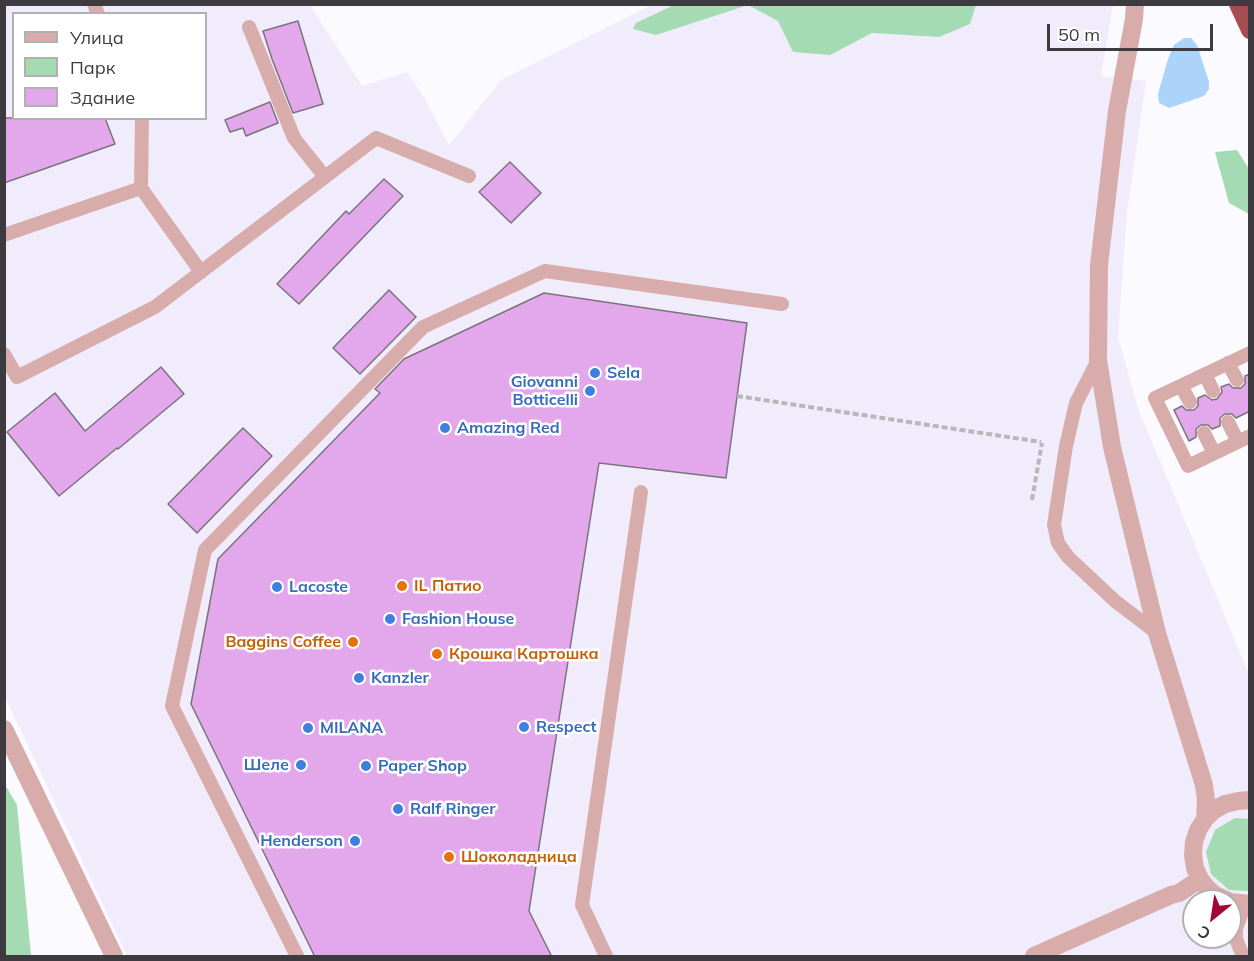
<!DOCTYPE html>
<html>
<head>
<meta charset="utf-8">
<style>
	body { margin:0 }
	#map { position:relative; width:1254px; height:961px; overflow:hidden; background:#fbfaff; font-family:Mulish,sans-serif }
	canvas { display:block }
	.frame { position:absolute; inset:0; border:6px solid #3d3b40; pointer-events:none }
	.legend { position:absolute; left:12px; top:12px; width:195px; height:108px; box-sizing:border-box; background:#fff; border:2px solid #b1b1b3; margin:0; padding:8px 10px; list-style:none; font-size:18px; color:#3d3b40 }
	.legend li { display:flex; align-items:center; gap:12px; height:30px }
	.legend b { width:30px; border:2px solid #b1b1b3 }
	.north { position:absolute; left:1182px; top:889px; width:60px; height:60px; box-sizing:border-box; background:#fff; border:2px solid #b1b1b3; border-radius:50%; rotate:210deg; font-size:16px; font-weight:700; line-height:24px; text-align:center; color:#3d3b40 }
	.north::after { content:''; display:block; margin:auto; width:21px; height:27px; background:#a30532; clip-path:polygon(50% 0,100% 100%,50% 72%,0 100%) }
	.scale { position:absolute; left:1047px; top:24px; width:166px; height:27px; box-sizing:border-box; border:3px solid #3d3b40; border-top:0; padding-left:8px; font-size:18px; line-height:21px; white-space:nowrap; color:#3d3b40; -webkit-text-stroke:4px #fff; paint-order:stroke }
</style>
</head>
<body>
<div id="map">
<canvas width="1254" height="961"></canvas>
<div class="frame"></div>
<ul class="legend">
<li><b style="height:8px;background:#d7acab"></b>Улица</li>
<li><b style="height:16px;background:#a4dbb3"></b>Парк</li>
<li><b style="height:16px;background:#e3a7eb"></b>Здание</li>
</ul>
<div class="north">С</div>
<div class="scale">50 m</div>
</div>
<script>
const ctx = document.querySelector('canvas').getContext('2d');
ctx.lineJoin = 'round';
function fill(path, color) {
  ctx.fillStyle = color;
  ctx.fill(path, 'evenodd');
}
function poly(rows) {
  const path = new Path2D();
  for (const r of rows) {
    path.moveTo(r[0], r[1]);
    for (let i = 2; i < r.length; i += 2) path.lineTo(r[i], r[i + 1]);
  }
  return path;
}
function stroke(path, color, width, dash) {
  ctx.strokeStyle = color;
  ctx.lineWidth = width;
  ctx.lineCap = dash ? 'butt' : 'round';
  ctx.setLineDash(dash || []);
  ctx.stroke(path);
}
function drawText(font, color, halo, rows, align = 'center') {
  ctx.font = font + ' Mulish,sans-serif';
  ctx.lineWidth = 5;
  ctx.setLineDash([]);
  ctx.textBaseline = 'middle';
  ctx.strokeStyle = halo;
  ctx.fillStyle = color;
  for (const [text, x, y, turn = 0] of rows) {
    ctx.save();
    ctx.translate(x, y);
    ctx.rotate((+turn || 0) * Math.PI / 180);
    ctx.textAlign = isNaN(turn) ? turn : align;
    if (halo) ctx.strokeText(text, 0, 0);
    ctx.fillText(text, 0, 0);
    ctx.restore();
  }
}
const built = poly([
	[4,5,310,5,362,86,407,72,424,97,449,145,501,80,652,5,1113,5,1101,76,1146,81,1127,212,1118,337,1139,411,1249,674,1249,956,127,956,5,697],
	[14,14,206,14,206,118,14,118],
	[1194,901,1230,901,1230,937,1194,937]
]);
const green = poly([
	[674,5,674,4,976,5,970,24,939,37,872,33,830,55,793,52,778,21,748,5,656,35,633,29,636,23],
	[1237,150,1249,169,1249,214,1229,203,1215,152],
	[4,783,17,805,31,956,5,956],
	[1235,818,1249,819,1249,891,1229,890,1211,874,1206,852,1215,830]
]);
const water = poly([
	[1184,38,1191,38,1197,45,1209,82,1209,89,1204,96,1169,108,1159,103,1158,94,1168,59,1174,45]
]);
const building = poly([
	[298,21,323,104,293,113,272,59,263,31,298,21],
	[270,102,278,123,246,136,243,128,230,132,225,120,270,102],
	[4,118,105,118,115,144,4,183,4,118],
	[510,162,541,193,511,223,479,192,510,162],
	[384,179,403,196,299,304,277,284,346,211,349,214,384,179],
	[389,290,416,317,360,374,333,348,389,290],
	[544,293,747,323,726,478,599,463,529,911,552,957,315,957,191,704,218,559,380,393,375,389,404,359,544,293],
	[161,367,184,394,118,449,117,448,59,496,7,432,55,393,85,431,161,367],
	[1250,374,1250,411,1236,418,1232,414,1225,414,1220,418,1220,426,1212,429,1208,425,1201,425,1196,429,1196,437,1189,441,1174,410,1182,406,1186,410,1194,410,1198,406,1198,398,1205,395,1212,400,1217,399,1222,392,1221,387,1229,384,1233,388,1241,388,1245,384,1245,376,1250,374],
	[243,428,272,456,197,533,168,504,243,428]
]);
const path = poly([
	[737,396,1041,442],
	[1032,500,1042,443]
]);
const lane = poly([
	[94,4,98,14],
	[249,27,294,138,325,177],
	[142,118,141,188,201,272],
	[4,235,141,188],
	[1250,353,1155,398,1188,466,1250,436],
	[4,354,17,377,155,307,376,138,469,176],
	[1098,360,1076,403,1066,446,1054,525,1058,543,1068,557,1115,601,1157,633],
	[1228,363,1237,380],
	[1205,374,1213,391],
	[1181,386,1190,402],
	[1228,422,1238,442],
	[1204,433,1214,453],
	[297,956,172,706,205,550,423,327,545,271,782,304],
	[606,956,582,905,641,492],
	[1243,956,1236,939,1236,929,1245,904]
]);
const street = poly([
	[1135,4,1134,19,1117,111,1099,265,1098,360,1112,447,1157,633,1204,785,1206,800,1205,819],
	[4,729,114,956],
	[1228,901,1215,895,1207,888,1200,879,1195,868,1193,855,1194,842,1198,830,1205,819,1214,810,1225,804,1238,801,1250,800],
	[1230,902,1250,904],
	[1034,956,1171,895,1179,893,1200,879]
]);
const highway = poly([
	[1238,4,1250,30]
]);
const markers = [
	[595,373,6,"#3f7fe0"],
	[590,391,6,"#3f7fe0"],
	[445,428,6,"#3f7fe0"],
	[402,586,6,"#e8710a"],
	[277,587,6,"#3f7fe0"],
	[390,619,6,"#3f7fe0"],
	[353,642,6,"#e8710a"],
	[437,654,6,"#e8710a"],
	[359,678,6,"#3f7fe0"],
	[524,727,6,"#3f7fe0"],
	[308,728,6,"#3f7fe0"],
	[301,765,6,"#3f7fe0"],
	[366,766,6,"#3f7fe0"],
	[398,809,6,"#3f7fe0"],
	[355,841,6,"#3f7fe0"],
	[449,857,6,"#e8710a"]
];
const shopNames = [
	["Sela",607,373],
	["Giovanni",578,382,"right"],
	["Botticelli",578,400,"right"],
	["Amazing Red",457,428],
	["Lacoste",289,587],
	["Fashion House",402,619],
	["Kanzler",371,678],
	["Respect",536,727],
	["MILANA",320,728],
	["Шеле",289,765,"right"],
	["Paper Shop",378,766],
	["Ralf Ringer",410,809],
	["Henderson",343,841,"right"]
];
const foodNames = [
	["IL Патио",414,586],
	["Baggins Coffee",341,642,"right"],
	["Крошка Картошка",449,654],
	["Шоколадница",461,857]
];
fill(built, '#f1ecfc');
fill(green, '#a4dbb3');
fill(water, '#acd3fa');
fill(building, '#e3a7eb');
stroke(building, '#7b737c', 1.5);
stroke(path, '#b7b6bb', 4, [6, 3]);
stroke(lane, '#d7acab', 14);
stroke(street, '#d7acab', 18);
stroke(highway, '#a44e51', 18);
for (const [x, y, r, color] of markers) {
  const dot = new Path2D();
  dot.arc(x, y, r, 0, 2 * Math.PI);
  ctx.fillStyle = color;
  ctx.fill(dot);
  stroke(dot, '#fff', 2);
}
drawText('bold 16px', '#366cbe', '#fff', shopNames, 'left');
drawText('bold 16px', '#c56008', '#fff', foodNames, 'left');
</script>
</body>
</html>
